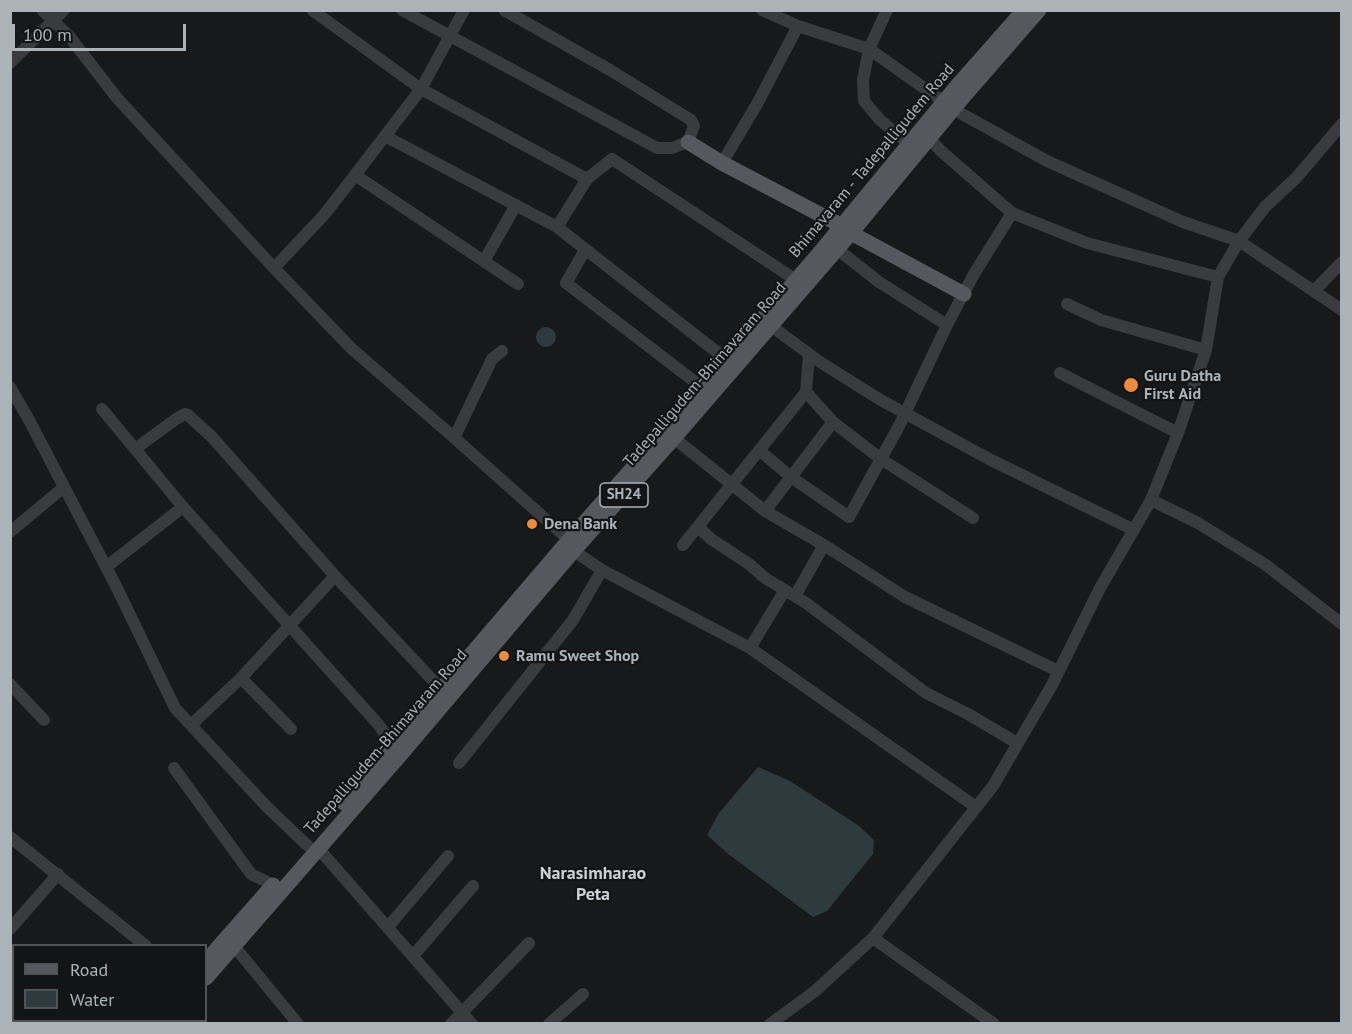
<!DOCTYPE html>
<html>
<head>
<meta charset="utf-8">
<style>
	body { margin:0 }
	#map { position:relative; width:1352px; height:1034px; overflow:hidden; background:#18191a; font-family:"PT Sans",sans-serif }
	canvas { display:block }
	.frame { position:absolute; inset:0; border:12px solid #abb3b9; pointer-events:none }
	.legend { position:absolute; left:12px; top:944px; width:195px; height:78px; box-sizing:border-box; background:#131415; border:2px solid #505457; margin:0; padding:8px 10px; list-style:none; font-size:18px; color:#abb3b9 }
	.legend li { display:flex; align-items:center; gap:12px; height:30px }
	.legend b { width:30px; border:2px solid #505457 }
	.scale { position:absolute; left:12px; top:24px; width:174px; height:27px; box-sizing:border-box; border:3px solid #abb3b9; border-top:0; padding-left:8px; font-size:18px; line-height:21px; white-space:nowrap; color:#abb3b9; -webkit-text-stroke:4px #131415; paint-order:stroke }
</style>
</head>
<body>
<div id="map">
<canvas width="1352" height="1034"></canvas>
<div class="frame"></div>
<ul class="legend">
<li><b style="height:8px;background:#55595e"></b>Road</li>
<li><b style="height:16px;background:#2e3b3e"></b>Water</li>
</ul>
<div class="scale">100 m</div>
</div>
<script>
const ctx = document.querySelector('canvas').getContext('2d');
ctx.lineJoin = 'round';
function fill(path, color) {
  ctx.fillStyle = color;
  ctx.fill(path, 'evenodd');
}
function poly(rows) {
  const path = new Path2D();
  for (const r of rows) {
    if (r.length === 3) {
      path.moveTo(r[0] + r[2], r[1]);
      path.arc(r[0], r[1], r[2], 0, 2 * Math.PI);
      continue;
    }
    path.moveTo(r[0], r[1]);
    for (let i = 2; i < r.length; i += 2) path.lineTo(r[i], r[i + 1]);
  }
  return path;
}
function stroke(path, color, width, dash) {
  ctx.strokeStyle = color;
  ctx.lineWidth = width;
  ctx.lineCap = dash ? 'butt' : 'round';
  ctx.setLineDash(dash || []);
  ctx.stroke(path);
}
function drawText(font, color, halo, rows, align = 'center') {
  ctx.font = font + ' "PT Sans",sans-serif';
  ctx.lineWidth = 4.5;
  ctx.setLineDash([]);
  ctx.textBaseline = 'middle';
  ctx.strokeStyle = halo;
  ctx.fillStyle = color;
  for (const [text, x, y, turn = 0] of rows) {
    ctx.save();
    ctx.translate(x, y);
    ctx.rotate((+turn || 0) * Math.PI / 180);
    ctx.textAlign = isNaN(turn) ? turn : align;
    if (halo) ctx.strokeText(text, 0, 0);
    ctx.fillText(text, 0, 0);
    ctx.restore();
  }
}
const water = poly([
	[546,337,10],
	[758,767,790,781,859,826,874,840,873,854,827,911,813,917,727,853,707,835,719,813]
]);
const minor = poly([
	[42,10,69,36,117,98,274,268,352,349,450,434,456,434,492,359,502,351],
	[312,10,421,89,587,179],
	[402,10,657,148,672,148,688,142,694,126,691,120,610,70,504,10],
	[464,10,421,89,355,175,518,284],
	[762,10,798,26,869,49,944,102],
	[887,10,869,49,863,80,864,101,880,120,915,149],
	[10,63,64,10],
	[953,109,1047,161,1183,222,1239,241,1342,310],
	[385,136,557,227,727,360],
	[929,138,941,151,1012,213,1087,243,1218,277],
	[722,163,757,104,798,26],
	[557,227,587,179,612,159,796,280],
	[837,249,879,282,947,325],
	[585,250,566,283,703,388],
	[484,261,516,205],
	[274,268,324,215,355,175],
	[1314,291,1342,262],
	[1067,304,1101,320,1206,350],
	[771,326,820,362,879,399,989,459,1134,530],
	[809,354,806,392,833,422,881,459,973,518],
	[1060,373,1178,433],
	[10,387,29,420,116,586,175,708,267,807,308,846],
	[102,409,183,507,378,724,393,745],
	[450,434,569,540],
	[674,438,765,511,824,545,905,597,1058,671],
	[135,449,176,419,185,414,188,415,212,437,335,576,441,689],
	[759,450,791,477,849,517,899,426,947,325,974,274,1012,213],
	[1151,500,1198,523,1266,565,1342,624],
	[765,511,833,422],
	[698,527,711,539,749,564,765,578,806,603,926,693,968,714,1017,743],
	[10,532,64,487],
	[683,545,806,392],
	[574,551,602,570,750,648,976,807],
	[106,567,183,507],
	[795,596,824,545],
	[750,648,785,590],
	[241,678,291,729],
	[10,684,44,720],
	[191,725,241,678,335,576],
	[459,763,573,620,602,570],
	[174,768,251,874,273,885],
	[10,837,146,946],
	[318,848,472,1024],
	[388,927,448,856],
	[10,929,58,874],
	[873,938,994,1024],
	[228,941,234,946,298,1024],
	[413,956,473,886],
	[451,1024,529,943],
	[549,1024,583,994],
	[770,1024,814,992,873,938,993,786,1052,685,1100,588,1151,500,1178,433,1206,350,1218,277,1239,241,1265,207,1297,177,1342,124]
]);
const major = poly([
	[688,142,722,163,842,226,851,233,964,294],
	[344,803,569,540,660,437,816,257,956,87,1024,10],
	[206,961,273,885],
	[206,978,402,753,577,547,674,438,851,233,965,95,1039,10],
	[151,1024,153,1020],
	[166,1024,168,1020]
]);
const markers = [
	[1131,385,8,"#ec8b3e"],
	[532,524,6,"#ec8b3e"],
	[504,656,6,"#ec8b3e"]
];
const shields = [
	[624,495,48]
];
const shieldNames = [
	["SH24",624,495]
];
const streetNames = [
	["Bhimavaram - Tadepalligudem Road",872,161,-50],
	["Tadepalligudem-Bhimavaram Road",705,375,-49],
	["Tadepalligudem-Bhimavaram Road",386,742,-49]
];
const poiNames = [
	["Guru Datha",1144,376],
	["First Aid",1144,394],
	["Dena Bank",544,524],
	["Ramu Sweet Shop",516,656]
];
const neighbourhoodNames = [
	["Narasimharao",593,874],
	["Peta",593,895]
];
fill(water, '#2e3b3e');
stroke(minor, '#393b3f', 12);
stroke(major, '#55595e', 15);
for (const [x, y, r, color] of markers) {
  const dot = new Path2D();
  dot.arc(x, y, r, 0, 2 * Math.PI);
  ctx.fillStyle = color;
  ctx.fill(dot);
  stroke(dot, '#131415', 2);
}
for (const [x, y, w] of shields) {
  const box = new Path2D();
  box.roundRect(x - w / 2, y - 12, w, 24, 4.5);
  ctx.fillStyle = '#131415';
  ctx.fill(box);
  stroke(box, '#abb3b9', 1.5);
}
drawText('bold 15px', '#abb3b9', null, shieldNames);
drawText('16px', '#abb3b9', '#131415', streetNames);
drawText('bold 16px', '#abb3b9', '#131415', poiNames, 'left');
drawText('bold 18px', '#ccd1d6', '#131415', neighbourhoodNames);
</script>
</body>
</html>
